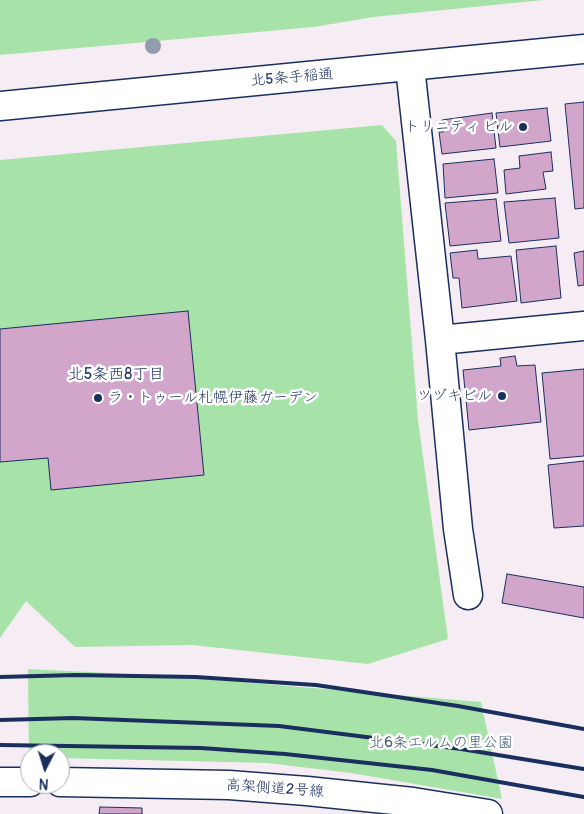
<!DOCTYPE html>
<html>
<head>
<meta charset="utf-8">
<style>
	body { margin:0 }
	#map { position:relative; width:584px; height:814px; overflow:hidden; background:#f6edf4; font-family:Pangolin,sans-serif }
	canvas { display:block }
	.north { position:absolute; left:20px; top:744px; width:50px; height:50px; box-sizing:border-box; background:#fff; border:1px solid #a4acbf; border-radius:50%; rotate:185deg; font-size:14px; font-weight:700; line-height:20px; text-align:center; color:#1b2f5e }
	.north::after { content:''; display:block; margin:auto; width:18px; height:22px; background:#1b2f5e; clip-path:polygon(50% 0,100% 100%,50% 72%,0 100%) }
</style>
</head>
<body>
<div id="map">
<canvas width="584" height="814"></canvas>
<div class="north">N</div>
</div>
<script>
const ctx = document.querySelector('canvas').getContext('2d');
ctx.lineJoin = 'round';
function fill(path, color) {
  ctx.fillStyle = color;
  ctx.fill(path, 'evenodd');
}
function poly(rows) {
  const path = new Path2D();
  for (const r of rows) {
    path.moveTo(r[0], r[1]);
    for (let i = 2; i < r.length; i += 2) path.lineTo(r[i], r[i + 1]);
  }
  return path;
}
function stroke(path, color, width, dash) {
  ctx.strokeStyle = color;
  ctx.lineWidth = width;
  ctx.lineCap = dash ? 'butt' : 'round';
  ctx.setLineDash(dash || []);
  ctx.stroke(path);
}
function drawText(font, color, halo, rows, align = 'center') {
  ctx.font = font + ' Pangolin,"Klee One",sans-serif';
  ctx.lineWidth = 5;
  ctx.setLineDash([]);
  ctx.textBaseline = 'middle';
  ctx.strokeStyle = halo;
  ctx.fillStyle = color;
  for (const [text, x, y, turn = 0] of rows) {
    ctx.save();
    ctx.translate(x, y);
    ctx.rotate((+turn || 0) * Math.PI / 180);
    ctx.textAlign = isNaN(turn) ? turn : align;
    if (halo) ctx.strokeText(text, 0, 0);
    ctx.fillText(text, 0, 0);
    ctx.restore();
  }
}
const green = poly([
	[0,0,544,0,373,17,314,27,0,55],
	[382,125,396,141,418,420,448,639,368,664,192,645,75,647,26,601,0,638,0,160],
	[28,669,169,676,481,702,502,799,351,773,267,763,60,758,60,754,30,754,29,757]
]);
const building = poly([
	[584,102,584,208,575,209,565,104,584,102],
	[547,108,551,141,500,147,496,113,547,108],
	[492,113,496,148,442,154,439,132,443,132,442,120,492,113],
	[551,152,553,171,543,172,546,189,506,194,504,170,520,168,519,156,551,152],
	[494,159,498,193,445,198,443,164,494,159],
	[555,198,559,238,509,243,504,202,555,198],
	[496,199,501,241,450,246,445,203,496,199],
	[556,246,561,298,521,303,516,250,556,246],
	[477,250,478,259,511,256,517,301,462,308,459,278,453,278,450,253,477,250],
	[584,251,584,285,578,286,574,253,584,251],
	[188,311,204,475,51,490,48,458,0,462,0,329,188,311],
	[515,356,517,366,535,365,541,422,469,430,463,370,501,366,500,358,515,356],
	[584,369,584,456,550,459,542,373,584,369],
	[584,461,584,526,554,528,548,465,584,461],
	[507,574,584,587,584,618,502,603,507,574],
	[100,807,142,808,142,814,99,814,100,807]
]);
const street = poly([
	[410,67,440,340,458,529,468,595],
	[440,340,584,326],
	[0,782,30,782],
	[60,782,229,785,307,791,413,802,488,814]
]);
const secondary = poly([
	[0,106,584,49]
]);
const rail = poly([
	[0,677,76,675,196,677,316,685,458,706,584,729],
	[0,720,73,718,279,726,461,749,584,769],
	[0,745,201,748,285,754,432,770,584,797]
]);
const trees = [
	[153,46]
];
const markers = [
	[523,127,5,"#1b2f5e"],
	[502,396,5,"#1b2f5e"],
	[98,398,5,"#1b2f5e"]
];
const streetNames = [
	["北5条手稲通",292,78,-5],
	["高架側道2号線",275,789,4]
];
const poiNames = [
	["トリニティ ビル",513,127],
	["ツヅキビル",492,396],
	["ラ・トゥール札幌伊藤ガーデン",108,398,"left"]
];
const parkNames = [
	["北6条エルムの里公園",441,743]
];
const neighbourhoodNames = [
	["北5条西8丁目",116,375]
];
fill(green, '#a7e3a9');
fill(building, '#d1a6ca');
stroke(building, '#1b2f5e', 1);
stroke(street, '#1b2f5e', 31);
stroke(secondary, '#1b2f5e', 31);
stroke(street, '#fff', 28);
stroke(secondary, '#fff', 28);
stroke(rail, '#1b2f5e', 4);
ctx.fillStyle = '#919dac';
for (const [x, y] of trees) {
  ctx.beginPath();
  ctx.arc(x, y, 8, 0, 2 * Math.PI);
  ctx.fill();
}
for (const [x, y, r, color] of markers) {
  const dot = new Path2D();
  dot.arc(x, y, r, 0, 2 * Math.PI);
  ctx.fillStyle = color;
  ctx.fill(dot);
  stroke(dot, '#fff', 2);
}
drawText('15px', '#1b2f5e', '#fff', streetNames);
drawText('15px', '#1b2f5e', '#fff', poiNames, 'right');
drawText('15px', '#3e5c71', '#fff', parkNames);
drawText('16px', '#1b2f5e', '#fff', neighbourhoodNames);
</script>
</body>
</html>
